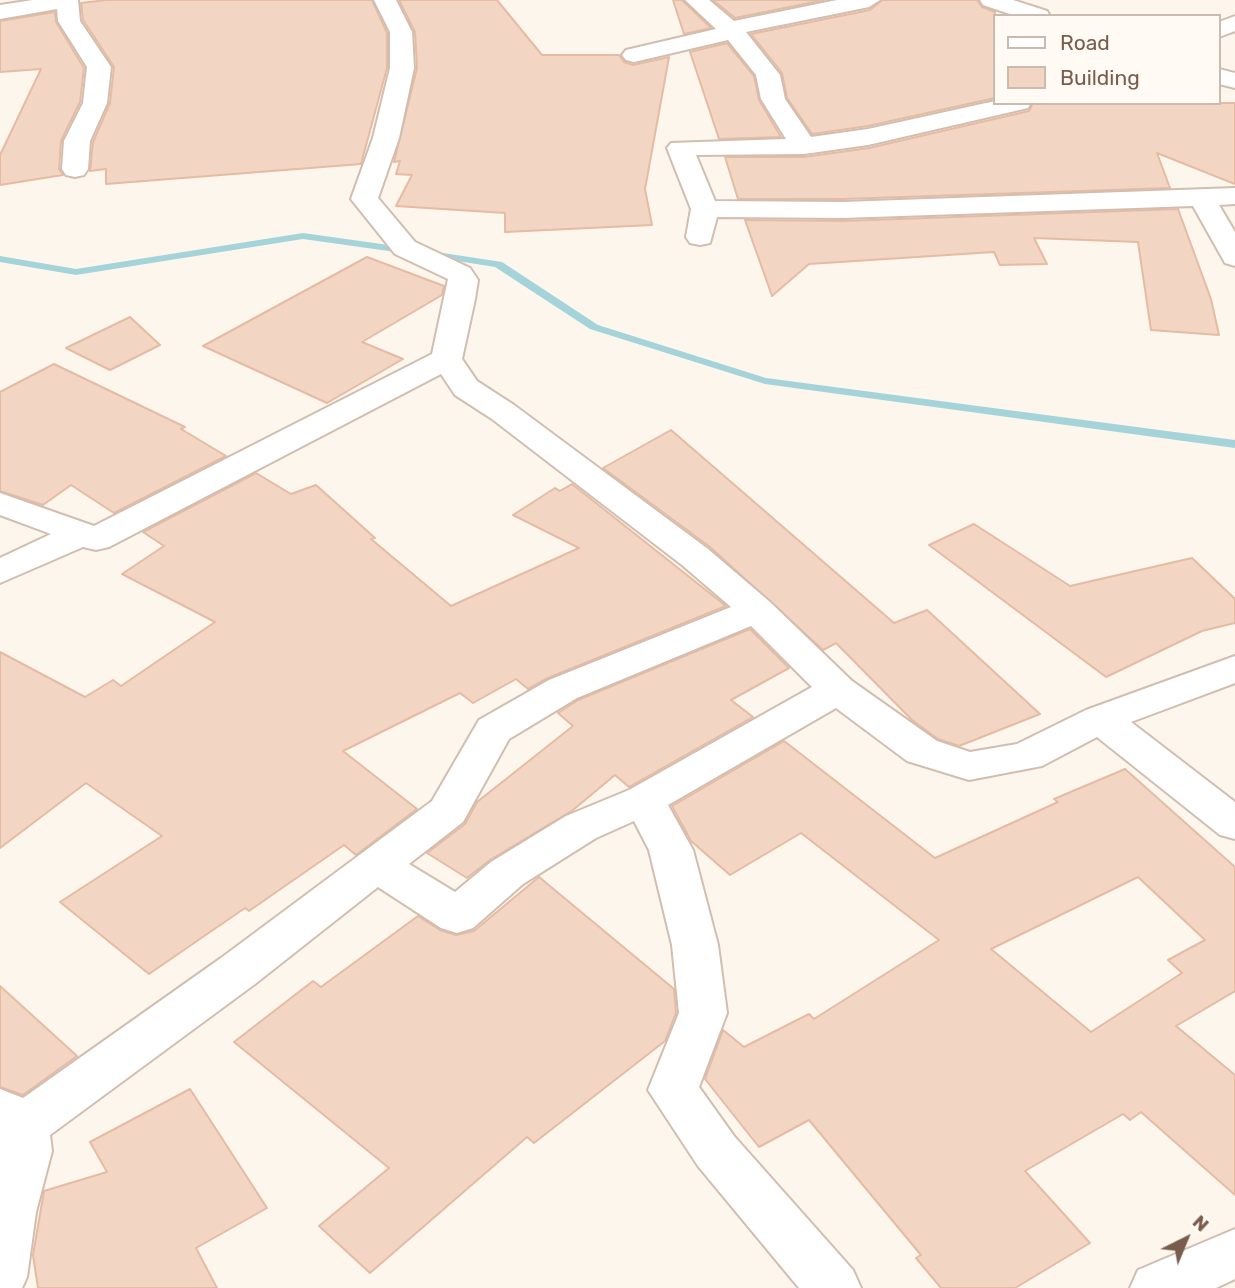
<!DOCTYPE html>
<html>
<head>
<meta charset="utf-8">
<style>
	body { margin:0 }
	#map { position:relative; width:1235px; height:1288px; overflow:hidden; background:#fdf6ec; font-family:Rubik,sans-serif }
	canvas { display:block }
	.legend { position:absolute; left:993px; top:14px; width:228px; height:91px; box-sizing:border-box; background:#fffaf3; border:2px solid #cabbb1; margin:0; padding:9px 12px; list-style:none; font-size:21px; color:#7a5c4d }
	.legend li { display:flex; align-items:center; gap:14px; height:35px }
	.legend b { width:35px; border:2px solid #cabbb1 }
	.north { position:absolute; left:1151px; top:1204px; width:70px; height:70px; -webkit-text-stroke:5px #fffaf3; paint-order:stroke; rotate:43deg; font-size:19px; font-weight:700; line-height:28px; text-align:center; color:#7a5c4d }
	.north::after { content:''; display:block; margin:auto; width:24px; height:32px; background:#7a5c4d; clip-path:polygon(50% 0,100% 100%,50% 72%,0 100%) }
</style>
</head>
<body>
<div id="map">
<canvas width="1235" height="1288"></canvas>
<ul class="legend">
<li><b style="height:9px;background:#fff"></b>Road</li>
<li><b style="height:19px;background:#f3d5c3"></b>Building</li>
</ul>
<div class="north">N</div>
</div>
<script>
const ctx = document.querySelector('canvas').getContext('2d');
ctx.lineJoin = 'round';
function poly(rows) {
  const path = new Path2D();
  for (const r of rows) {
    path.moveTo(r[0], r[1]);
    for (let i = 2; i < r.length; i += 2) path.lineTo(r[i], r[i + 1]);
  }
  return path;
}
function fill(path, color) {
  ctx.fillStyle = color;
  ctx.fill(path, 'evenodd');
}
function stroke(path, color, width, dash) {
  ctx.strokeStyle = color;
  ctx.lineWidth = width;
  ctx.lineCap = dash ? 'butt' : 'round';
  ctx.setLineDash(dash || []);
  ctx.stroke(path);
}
const stream = poly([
	[303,233,410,248,415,251,410,254,303,239,76,275,0,262,0,256,76,269,303,233],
	[430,251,502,262,598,325,766,378,1235,440,1235,448,765,384,590,329,495,267,426,256,425,254,430,251]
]);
const building = poly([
	[106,0,372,0,387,33,387,68,361,164,106,184,106,169,90,171,93,142,110,103,114,67,83,20,81,3,106,0],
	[399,0,497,0,542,55,619,55,624,62,633,65,669,57,645,189,652,225,505,232,505,213,396,206,412,175,396,174,400,161,394,162,417,68,415,32,399,0],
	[673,0,682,0,711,28,684,34,673,0],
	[713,0,824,0,735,18,713,0],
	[882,0,977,0,982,7,995,12,995,98,868,126,812,134,787,98,782,73,751,34,870,10,882,0],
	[55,12,56,22,84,68,80,102,61,141,59,169,63,175,0,185,0,155,41,69,0,72,0,21,55,12],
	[727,43,754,76,759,100,781,137,719,139,690,52,727,43],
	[1033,103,1235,103,1235,184,1157,153,1170,188,843,199,738,199,725,157,804,157,869,148,1029,111,1033,103],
	[1178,209,1211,299,1219,335,1151,330,1138,242,1034,238,1047,264,1000,265,994,252,809,264,772,296,745,220,843,221,1178,209],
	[367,257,444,286,442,295,362,342,403,359,327,403,203,346,367,257],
	[130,317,160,345,110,370,66,348,130,317],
	[54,364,185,427,181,429,226,456,114,513,71,485,43,505,0,491,0,392,54,364],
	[671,430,894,623,927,610,1040,714,959,746,938,739,912,720,836,643,823,650,710,547,603,468,671,430],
	[256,473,291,494,316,485,375,538,371,539,451,606,579,548,513,515,555,488,560,491,572,484,726,606,548,678,528,689,516,679,473,703,460,693,343,751,417,809,356,855,344,845,249,911,245,908,149,974,60,902,162,836,86,783,0,848,0,652,85,697,113,680,121,686,215,622,122,574,164,546,143,532,256,473],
	[974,524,1070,586,1192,558,1235,599,1235,623,1202,631,1106,677,929,545,974,524],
	[750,629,789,668,731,700,753,717,629,787,615,775,573,810,490,860,467,878,427,853,465,824,477,802,573,726,558,713,578,700,750,629],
	[784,741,935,858,1058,802,1054,799,1125,769,1235,867,1235,991,1176,1026,1235,1075,1235,1195,1141,1112,1130,1120,1123,1114,1025,1171,1090,1243,1015,1288,941,1288,916,1258,921,1255,809,1120,759,1147,705,1079,723,1030,744,1047,809,1014,814,1019,939,940,801,833,730,875,691,841,672,806,784,741],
	[1138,877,1205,940,1168,960,1182,973,1091,1032,991,949,1138,877],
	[539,877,674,989,676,1013,665,1041,534,1143,527,1137,370,1273,319,1226,389,1168,234,1042,313,981,321,987,418,916,440,930,456,935,474,931,539,877],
	[0,986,77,1056,23,1095,0,1087,0,986],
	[190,1089,267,1208,196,1248,217,1288,38,1288,33,1255,44,1191,107,1172,90,1142,190,1089]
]);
const minor = poly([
	[33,0,78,0,80,21,111,67,107,103,90,141,88,169,84,175,75,177,66,175,62,169,64,141,83,103,87,67,58,21,57,9,0,19,0,5,33,0],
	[374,0,396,0,412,32,414,68,399,138,378,198,415,242,470,268,478,280,475,299,462,359,477,381,514,405,708,549,770,602,852,681,937,741,970,752,1017,744,1086,710,1235,656,1235,683,1131,722,1235,802,1235,839,1220,835,1097,737,1042,766,969,780,907,761,836,708,668,805,693,850,718,945,727,1013,699,1087,734,1136,853,1270,861,1288,799,1288,698,1166,648,1090,679,1013,672,945,649,850,634,821,596,838,523,884,473,928,457,933,441,928,378,887,255,984,50,1135,52,1151,36,1212,27,1277,22,1288,0,1288,0,1089,23,1098,221,958,432,801,479,720,549,680,731,607,682,565,492,419,455,395,441,374,109,547,96,550,83,547,0,583,0,558,51,534,0,515,0,493,94,526,432,354,448,279,395,254,351,199,373,138,390,68,390,32,374,0],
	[751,626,812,687,629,790,566,816,491,862,455,892,409,864,463,822,509,739,577,698,751,626],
	[685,0,709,0,734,21,837,0,880,0,869,7,746,32,780,75,785,99,811,137,868,129,995,101,1031,103,1028,108,868,145,804,154,696,155,715,201,843,202,1235,188,1235,204,1219,205,1235,232,1235,266,1225,263,1193,206,843,218,717,217,710,243,700,245,690,243,686,237,691,209,667,148,671,143,786,139,761,99,756,75,728,40,634,62,626,60,622,55,626,50,716,29,685,0],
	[980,0,1013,0,1047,11,1050,16,1016,16,983,5,980,0],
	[1235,16,1235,31,1219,37,1219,22,1235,16],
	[1219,69,1235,73,1235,88,1219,84,1219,69],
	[1235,1229,1235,1279,1216,1288,1130,1288,1138,1270,1235,1229]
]);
fill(stream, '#a5d3da');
fill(building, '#f3d5c3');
stroke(building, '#e6bba3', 2);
stroke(minor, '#d1beb0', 4);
fill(minor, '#fff');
</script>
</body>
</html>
